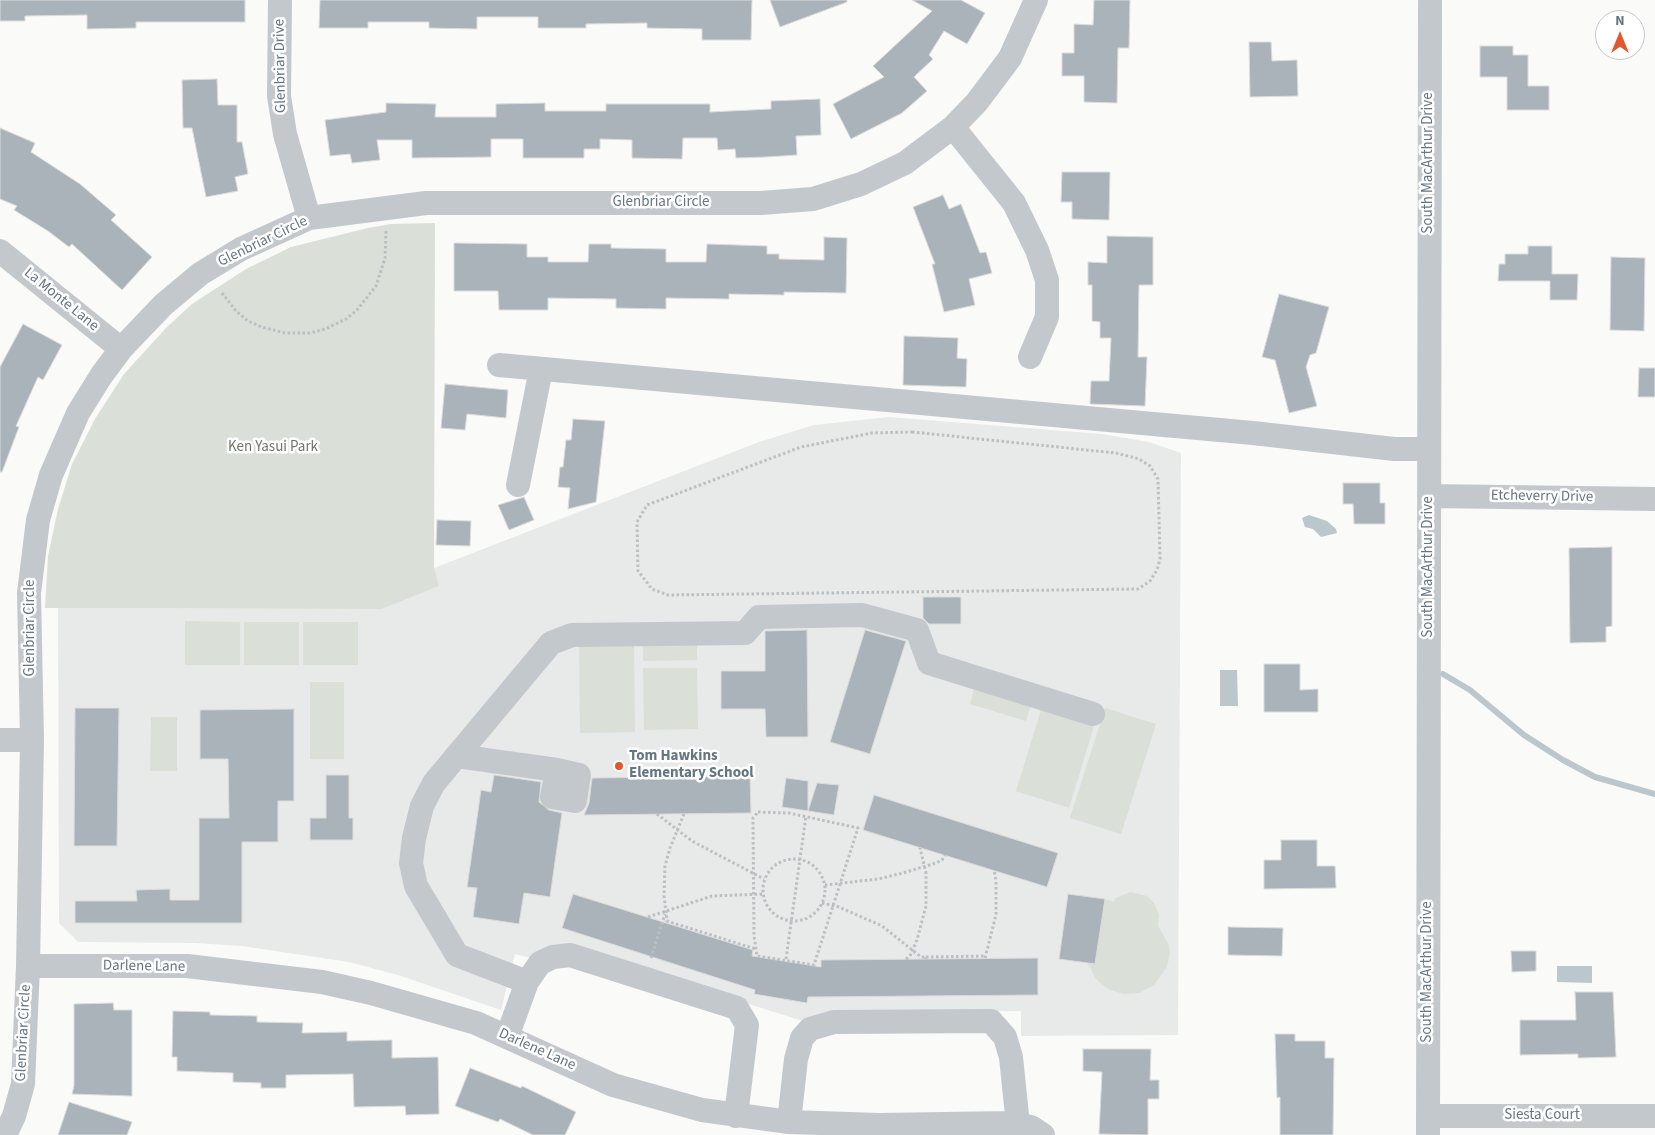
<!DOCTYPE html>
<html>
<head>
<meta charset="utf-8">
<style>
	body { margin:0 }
	#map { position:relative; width:1655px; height:1135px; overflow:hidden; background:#fafaf8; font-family:"Source Sans 3",sans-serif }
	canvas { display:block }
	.north { position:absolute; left:1595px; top:10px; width:50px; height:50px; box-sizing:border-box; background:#fff; border:1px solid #c1c8cd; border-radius:50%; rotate:0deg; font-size:14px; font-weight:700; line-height:20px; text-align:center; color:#657683 }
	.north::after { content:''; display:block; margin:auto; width:18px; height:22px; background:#e4572e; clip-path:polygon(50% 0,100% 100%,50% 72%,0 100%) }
</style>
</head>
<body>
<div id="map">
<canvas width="1655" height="1135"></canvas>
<div class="north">N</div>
</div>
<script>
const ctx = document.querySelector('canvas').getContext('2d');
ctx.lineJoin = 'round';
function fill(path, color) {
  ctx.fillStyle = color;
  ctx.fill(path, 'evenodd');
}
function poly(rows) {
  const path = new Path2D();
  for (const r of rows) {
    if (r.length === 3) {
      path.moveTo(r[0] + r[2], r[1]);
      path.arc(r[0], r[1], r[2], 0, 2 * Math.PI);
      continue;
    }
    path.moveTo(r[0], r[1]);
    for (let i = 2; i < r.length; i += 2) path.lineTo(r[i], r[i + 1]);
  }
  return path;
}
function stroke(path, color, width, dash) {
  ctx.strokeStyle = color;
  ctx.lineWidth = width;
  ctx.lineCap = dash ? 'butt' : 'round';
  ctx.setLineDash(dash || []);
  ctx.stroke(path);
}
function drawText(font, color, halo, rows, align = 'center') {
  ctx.font = font + ' "Source Sans 3",sans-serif';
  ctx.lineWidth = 5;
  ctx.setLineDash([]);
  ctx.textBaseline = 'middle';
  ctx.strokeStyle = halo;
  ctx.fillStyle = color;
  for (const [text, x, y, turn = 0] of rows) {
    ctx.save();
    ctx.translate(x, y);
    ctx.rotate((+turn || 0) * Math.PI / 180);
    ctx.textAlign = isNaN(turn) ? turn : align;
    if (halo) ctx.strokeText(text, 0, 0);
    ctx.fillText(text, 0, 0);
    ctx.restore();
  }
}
const built = poly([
	[889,417,1102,434,1149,442,1181,453,1178,1035,1021,1036,1021,1011,831,1013,806,1022,574,949,535,959,515,954,501,1010,398,975,349,962,242,946,195,943,78,942,59,923,58,608,382,609,438,586,434,568,759,442,814,425]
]);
const green = poly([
	[435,223,434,568,439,586,382,609,45,608,48,556,58,509,72,464,95,419,124,374,167,327,192,304,246,269,291,247,368,228,391,224],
	[185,621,240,622,240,665,185,665],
	[244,622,299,622,299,665,244,665],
	[303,622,358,622,358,665,303,665],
	[643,645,697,645,697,660,643,661],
	[579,646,634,646,635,732,580,733],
	[643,668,697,668,698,729,644,730],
	[310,682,344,682,344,759,310,759],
	[974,689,1031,705,1026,721,970,704],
	[1105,708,1156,724,1121,834,1070,818],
	[1041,710,1094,726,1069,808,1016,791],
	[151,717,177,717,177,771,150,771],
	[1130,892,1147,896,1154,903,1159,915,1158,926,1169,945,1170,953,1167,967,1154,985,1139,993,1124,994,1110,990,1103,985,1096,979,1088,963,1095,964,1105,899,1114,902,1116,898]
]);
const water = poly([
	[1309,515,1327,521,1336,529,1337,533,1321,537,1313,529,1305,527,1302,518],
	[1220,670,1237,670,1238,706,1220,706],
	[1557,966,1592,966,1592,983,1557,982]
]);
const stream = poly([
	[1443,674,1470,690,1524,735,1563,760,1595,777,1655,794]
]);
const building = poly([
	[0,0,245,0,245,22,136,22,136,28,87,29,87,15,25,16,25,21,0,21,0,0],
	[320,0,752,0,751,40,702,40,702,29,647,28,647,23,586,24,586,28,538,28,538,17,477,17,477,29,429,28,429,22,368,22,368,28,319,28,320,0],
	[770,0,847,0,847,2,780,27,770,0],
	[912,0,961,0,985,13,967,44,944,31,929,55,933,59,914,77,927,91,902,113,851,139,833,104,884,77,873,66,932,11,912,0],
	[1094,0,1130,0,1129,48,1118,48,1117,103,1084,102,1084,76,1062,76,1062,53,1074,53,1074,24,1093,25,1094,0],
	[1249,42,1271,42,1272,61,1297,60,1298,96,1250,97,1249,42],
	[1480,46,1513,46,1513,55,1528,55,1528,86,1549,86,1549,110,1507,110,1507,77,1480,77,1480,46],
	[217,79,218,105,237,105,237,142,242,142,248,174,235,177,238,191,206,197,192,128,183,128,182,80,217,79],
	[820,99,821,135,796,136,797,155,766,157,736,158,735,149,718,150,717,138,683,138,682,159,632,158,632,140,600,139,600,149,584,149,584,158,523,158,523,139,491,139,491,157,412,158,412,140,377,140,380,160,352,163,350,154,330,156,325,120,386,112,386,103,436,104,435,117,496,117,496,104,545,103,545,111,606,111,606,104,710,104,710,112,771,109,771,101,820,99],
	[0,128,35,143,31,152,80,184,116,215,111,220,152,257,122,290,72,244,69,247,48,231,14,210,17,206,0,199,0,128],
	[1062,172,1110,172,1109,220,1072,219,1072,202,1061,202,1062,172],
	[943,195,949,209,961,204,980,253,986,252,992,273,969,279,975,305,944,312,932,264,935,264,913,207,943,195],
	[1107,236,1153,237,1153,285,1139,285,1138,357,1147,357,1145,406,1090,404,1091,381,1109,381,1111,338,1100,338,1100,322,1092,321,1092,285,1088,285,1088,262,1107,263,1107,236],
	[824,237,847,238,846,293,784,292,784,295,729,294,729,299,666,298,666,309,616,308,616,299,548,298,548,310,499,310,498,291,454,291,454,243,527,244,527,257,548,257,548,262,588,262,589,244,611,244,611,248,666,249,666,262,706,262,707,244,767,246,767,254,779,254,779,259,824,260,824,237],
	[1528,246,1552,246,1552,274,1578,274,1577,300,1550,300,1550,281,1498,281,1499,264,1505,264,1505,254,1528,254,1528,246],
	[1611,257,1645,258,1644,331,1610,330,1611,257],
	[1279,294,1329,307,1316,353,1310,355,1306,367,1317,406,1289,413,1275,360,1262,357,1279,294],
	[23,324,62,345,43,380,38,377,16,426,19,427,2,472,0,472,0,367,23,324],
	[904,336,958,338,957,358,967,359,966,387,903,385,904,336],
	[1639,368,1655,368,1655,397,1638,397,1639,368],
	[445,384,508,390,506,418,467,414,465,430,441,428,445,384],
	[573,419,605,421,596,502,568,509,570,488,558,487,560,467,563,467,566,440,571,440,573,419],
	[1343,483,1380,483,1380,503,1385,503,1385,524,1354,524,1353,504,1343,504,1343,483],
	[524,497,534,520,509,530,498,505,524,497],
	[437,520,471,521,470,546,436,545,437,520],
	[1612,547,1612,626,1606,627,1606,642,1570,643,1569,548,1612,547],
	[923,597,961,597,961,624,929,624,923,618,923,597],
	[807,630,808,737,766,737,765,709,721,709,721,671,765,671,765,631,807,630],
	[865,630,906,641,870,754,830,742,865,630],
	[1264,664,1300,664,1300,690,1318,689,1318,712,1264,712,1264,664],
	[75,708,119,708,117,846,74,846,75,708],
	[294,709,294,801,278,801,278,842,242,842,242,923,75,923,75,901,137,901,136,890,170,889,170,900,199,900,199,818,229,818,228,759,200,759,200,710,294,709],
	[326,775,349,775,349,818,353,818,353,840,310,840,310,818,326,818,326,775],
	[494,775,541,782,539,802,549,810,562,813,550,897,524,893,519,924,473,917,477,888,467,887,481,790,491,792,494,775],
	[750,776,751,813,584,815,589,803,592,778,750,776],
	[786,778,808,781,808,811,782,807,786,778],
	[817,783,839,785,834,815,808,811,817,783],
	[874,795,1058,853,1047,887,863,830,874,795],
	[1281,840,1317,840,1317,866,1335,866,1336,888,1264,889,1264,860,1281,860,1281,840],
	[573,894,753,950,752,956,821,967,821,960,1038,958,1038,995,808,997,807,1003,754,994,755,990,562,928,573,894],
	[1068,894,1105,899,1095,964,1059,959,1068,894],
	[1228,927,1283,928,1282,956,1228,955,1228,927],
	[1511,951,1536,951,1536,971,1512,972,1511,951],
	[1575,992,1613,992,1616,1057,1578,1058,1578,1054,1520,1055,1520,1020,1576,1020,1575,992],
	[113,1003,114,1010,132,1010,132,1096,72,1094,74,1086,74,1004,113,1003],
	[173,1011,210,1012,210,1015,257,1016,257,1022,303,1023,302,1033,347,1032,347,1041,392,1040,392,1058,438,1057,439,1114,406,1115,405,1106,354,1107,353,1074,286,1075,286,1088,261,1088,261,1083,233,1082,233,1073,177,1071,177,1057,172,1057,173,1011],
	[1275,1034,1295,1034,1295,1041,1325,1041,1325,1058,1334,1058,1333,1135,1280,1135,1280,1097,1277,1098,1275,1034],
	[1083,1049,1151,1049,1150,1080,1159,1080,1159,1099,1148,1099,1148,1135,1099,1134,1102,1072,1083,1071,1083,1049],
	[470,1068,521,1088,522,1086,576,1112,565,1135,533,1135,500,1119,498,1122,455,1106,470,1068],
	[69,1102,132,1122,127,1135,58,1135,69,1102]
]);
const path = poly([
	[222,293,236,311,248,321,262,327,285,333,310,333,325,329,346,319,357,310,376,286,385,258,386,231],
	[912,432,1116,453,1139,459,1150,466,1158,479,1160,559,1157,570,1150,581,1138,589,668,595,652,589,638,571,637,522,647,505,801,447,872,433,912,432],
	[758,812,789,813,858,828,814,965,757,956,754,936,753,818,758,812],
	[657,814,692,841,764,879],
	[684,814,670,848,665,866,664,896,667,921,756,949],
	[794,890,31],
	[825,885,878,879,903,873,936,863,942,860,945,855],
	[822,903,839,907,882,926,921,957,926,957,925,959],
	[648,917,712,896,763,894],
	[926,957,985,956],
	[651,958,665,914],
	[985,958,996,915,996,880,994,870],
	[786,959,806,816],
	[906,959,910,956,917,940,926,906,926,873,920,848]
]);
const minor = poly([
	[280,0,279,96,285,134,309,218],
	[953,127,1014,203,1037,250,1047,280,1047,317,1030,357],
	[0,251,121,349],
	[499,365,1253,433,1394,449,1429,449],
	[518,485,541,369],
	[1429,496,1655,499],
	[0,740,32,740],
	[457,756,557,770,579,775,575,801,552,797,557,770],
	[28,966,187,966,322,982,371,993,476,1023,613,1085,702,1110,789,1122,879,1125,1010,1123,1031,1127,1043,1135],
	[527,982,457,955,416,886,411,863,414,838,422,806,434,783,551,643,572,635,745,633,759,617,862,615,917,630,929,663,1093,714],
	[507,1037,527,982,540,963,553,957,570,955,737,1008,747,1025,736,1116],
	[1428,1116,1655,1116],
	[789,1122,796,1059,802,1038,810,1029,834,1022,991,1021,1005,1037,1011,1057,1018,1125],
	[5,1135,14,1116,23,1084,28,966,32,740,29,593,38,520,51,475,78,413,101,376,121,349,163,305,200,274,241,249,309,218,426,203,761,203,813,199,861,184,905,163,953,127,977,102,1010,58,1036,0],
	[1428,1135,1430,0]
]);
const markers = [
	[619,766,5,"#e4572e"]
];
const streetNames = [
	["Glenbriar Drive",281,66,-91],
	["South MacArthur Drive",1429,163,-90],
	["Glenbriar Circle",661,203],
	["Glenbriar Circle",263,242,-26],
	["La Monte Lane",61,300,39],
	["Etcheverry Drive",1542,497,1],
	["South MacArthur Drive",1429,567,-90],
	["Glenbriar Circle",31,628,-90],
	["Darlene Lane",144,967,1],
	["South MacArthur Drive",1428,972,-90],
	["Glenbriar Circle",24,1033,-87],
	["Darlene Lane",537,1050,24],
	["Siesta Court",1542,1116]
];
const parkNames = [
	["Ken Yasui Park",273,448]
];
const poiNames = [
	["Tom Hawkins",629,757],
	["Elementary School",629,774]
];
fill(built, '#e8e9e9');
fill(green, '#dadfd7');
fill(water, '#bbc7cb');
stroke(stream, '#bbc7cb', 6);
fill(building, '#aab3b9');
stroke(building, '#dcdcda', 1);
stroke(path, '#bbbfc2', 3, [2.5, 2.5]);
stroke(minor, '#c3c8cc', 24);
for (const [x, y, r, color] of markers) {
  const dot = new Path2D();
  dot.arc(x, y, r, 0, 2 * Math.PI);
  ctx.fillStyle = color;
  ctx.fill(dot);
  stroke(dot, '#fff', 2);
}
drawText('15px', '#657683', '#fff', streetNames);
drawText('15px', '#687a64', '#fff', parkNames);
drawText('bold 15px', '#657683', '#fff', poiNames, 'left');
</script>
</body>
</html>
